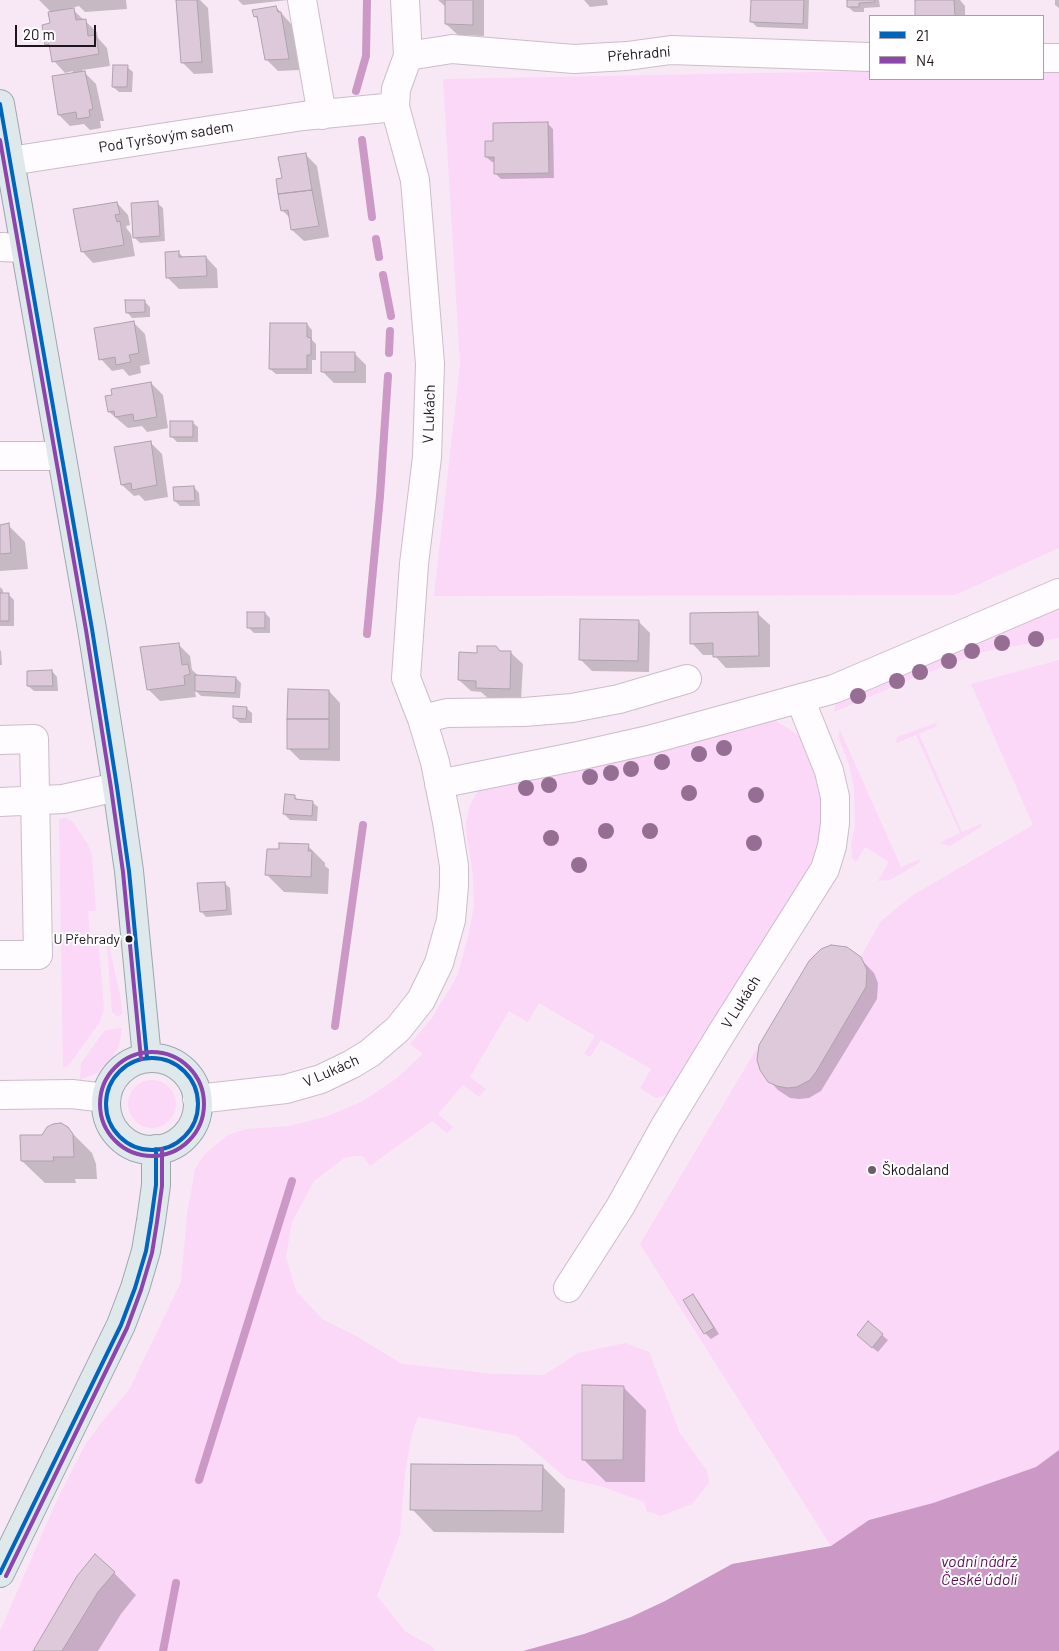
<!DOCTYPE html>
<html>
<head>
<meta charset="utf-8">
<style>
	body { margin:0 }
	#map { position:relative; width:1059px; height:1651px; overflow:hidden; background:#f8e8f5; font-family:Barlow,sans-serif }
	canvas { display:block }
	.legend { position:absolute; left:869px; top:15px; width:175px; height:65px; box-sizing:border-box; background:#fff; border:1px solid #a5a1a5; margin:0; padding:6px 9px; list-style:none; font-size:15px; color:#1f151e }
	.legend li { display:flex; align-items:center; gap:10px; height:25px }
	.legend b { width:25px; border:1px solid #a5a1a5 }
	.scale { position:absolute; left:15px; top:25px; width:81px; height:22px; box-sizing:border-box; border:2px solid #1f151e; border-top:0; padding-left:6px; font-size:15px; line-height:18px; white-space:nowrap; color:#1f151e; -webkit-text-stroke:4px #fff; paint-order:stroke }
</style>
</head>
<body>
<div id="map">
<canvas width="1059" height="1651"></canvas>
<ul class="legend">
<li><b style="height:6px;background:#0065bd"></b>21</li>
<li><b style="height:6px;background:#8e44ad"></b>N4</li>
</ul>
<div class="scale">20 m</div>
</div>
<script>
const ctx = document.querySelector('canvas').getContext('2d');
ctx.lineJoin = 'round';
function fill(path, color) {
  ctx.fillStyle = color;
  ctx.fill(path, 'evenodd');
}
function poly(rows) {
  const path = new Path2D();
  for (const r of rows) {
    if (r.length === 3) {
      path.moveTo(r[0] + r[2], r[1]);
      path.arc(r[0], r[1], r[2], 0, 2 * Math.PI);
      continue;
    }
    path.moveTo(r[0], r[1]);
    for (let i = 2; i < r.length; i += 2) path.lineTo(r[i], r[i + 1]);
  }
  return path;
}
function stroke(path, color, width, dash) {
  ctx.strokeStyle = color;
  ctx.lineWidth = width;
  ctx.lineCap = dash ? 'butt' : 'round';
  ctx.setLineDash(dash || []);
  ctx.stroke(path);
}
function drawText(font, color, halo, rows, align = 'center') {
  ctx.font = font + ' Barlow,sans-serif';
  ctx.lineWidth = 4;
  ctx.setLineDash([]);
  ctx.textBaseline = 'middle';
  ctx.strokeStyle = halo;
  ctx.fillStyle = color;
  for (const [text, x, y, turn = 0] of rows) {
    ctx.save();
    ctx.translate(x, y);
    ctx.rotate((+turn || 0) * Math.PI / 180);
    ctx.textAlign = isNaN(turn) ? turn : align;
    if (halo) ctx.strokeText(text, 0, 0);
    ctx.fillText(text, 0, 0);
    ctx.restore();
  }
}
const green = poly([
	[1059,66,1059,548,955,595,434,596,460,365,443,79,870,71,870,79,1043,79,1043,67],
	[1059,605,1059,638,983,652,911,679,834,712,836,702],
	[1059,660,1059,1450,1036,1467,933,1503,869,1520,831,1546,640,1244,812,956,821,949,836,945,847,947,861,956,881,921,913,895,1033,825,971,684],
	[767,721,776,721,797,734,805,746,819,778,823,813,820,841,810,866,758,955,671,1093,656,1098,640,1088,651,1069,601,1040,590,1057,584,1054,595,1036,539,1003,528,1022,509,1011,470,1077,486,1089,479,1097,463,1085,438,1114,453,1127,447,1133,432,1121,370,1166,363,1156,355,1156,344,1158,314,1181,292,1222,286,1257,296,1291,322,1319,356,1336,402,1364,495,1374,544,1375,578,1353,625,1343,649,1352,680,1433,707,1471,709,1483,692,1504,661,1516,647,1511,644,1502,603,1487,566,1478,517,1436,418,1417,411,1437,405,1474,400,1535,377,1596,406,1632,433,1647,434,1651,0,1651,0,1631,56,1502,85,1445,100,1424,129,1390,181,1282,187,1214,192,1187,195,1169,204,1155,228,1135,246,1129,290,1126,328,1116,363,1101,397,1078,423,1054,410,1044,432,1018,452,985,458,974,468,937,474,906,473,875,467,839,466,823,470,805,479,789],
	[936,723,937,726,919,734,962,832,981,824,982,826,950,846,942,844,941,842,960,833,916,735,897,743,896,741,897,737],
	[840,730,901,867,920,859,919,863,890,880,878,881,889,862,865,847,856,862,852,858,851,845,855,826,854,787,849,765,838,736],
	[66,818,72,821,87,843,92,854,96,911,88,911,90,935,98,934,104,1009,100,1022,71,1062,67,1067,63,1067,59,819],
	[107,945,109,945,121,1000,122,1015,117,1016,112,1012],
	[122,1028,119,1046,113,1056,97,1073,80,1080,81,1063,102,1034,105,1030],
	[152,1104,24]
]);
const water = poly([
	[1059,1450,1059,1651,523,1651,584,1634,631,1617,665,1601,732,1564,831,1546,869,1520,933,1503,1036,1467]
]);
const shadow = poly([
	[39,0,126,0,127,9,85,12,79,6,71,8,97,32,98,38,107,48,110,66,82,70,96,84,104,121,100,121,101,128,90,130,84,124,70,126,59,115,73,71,65,73,54,61,51,49,46,44,52,24,52,13],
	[178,0,200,0,208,8,213,73,194,74,183,63],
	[238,0,288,0,243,5],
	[438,0,484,0,484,36,458,35,446,24,447,8],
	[584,0,607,0,608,5,590,7],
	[752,0,809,0,808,29,757,27,751,21],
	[848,0,879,0,880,7,864,8,864,12,854,12,848,7],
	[916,0,960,0,965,6,965,16,916,16],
	[1055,0,1059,0,1059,8,1055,5],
	[276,7,292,25,300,70,278,71,266,59,259,21,255,16],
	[127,67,133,72,132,92,119,92,113,87],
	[547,123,553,129,554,178,501,179,495,173,495,162,492,162,486,157,495,142],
	[305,154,317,166,329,237,304,241,292,230,290,218,282,210,283,179],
	[117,203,128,215,130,225,126,226,127,229,131,234,135,256,93,263,82,251],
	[157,203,163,208,165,241,140,243,134,237],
	[178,252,184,258,206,257,217,269,218,288,179,289,167,277],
	[144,301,150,307,150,317,132,318,127,312],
	[133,322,145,334,150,364,140,366,141,373,129,376,123,369,112,371,101,359],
	[307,324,312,330,312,340,316,344,316,360,312,360,312,374,276,374,270,369],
	[354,353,366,365,366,383,334,383,323,372],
	[151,383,163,395,168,428,147,432,142,426,128,428,109,412],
	[192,422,198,427,198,442,177,442,171,436],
	[150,442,162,454,168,497,145,501,139,495,134,496,122,485],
	[194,487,199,493,200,506,180,506,175,501],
	[8,525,25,542,28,569,0,571,0,526],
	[0,587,3,590,3,594,8,594,14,600,14,626,0,626],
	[265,613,270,618,270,633,254,633,248,627],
	[758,614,770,625,770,667,726,668,714,655,703,655,692,643],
	[638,621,650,633,649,672,592,671,580,659],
	[178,644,190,656,192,670,199,676,236,678,241,683,240,698,201,696,195,690,196,697,160,701,148,689],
	[0,650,1,651,2,665,0,665],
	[500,652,511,653,523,664,521,700,489,699,481,692,471,691,459,680,478,654],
	[52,671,57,677,58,691,34,691,28,686],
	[329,691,340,703,340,761,300,760,288,748],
	[246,708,252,713,252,723,240,723,234,718],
	[294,796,299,801,312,802,318,807,317,821,290,820,284,814],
	[308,846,325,863,325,866,329,869,328,894,284,892,266,874,280,851],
	[224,883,230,888,232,915,206,917,201,911],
	[855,953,874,973,878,983,877,999,821,1091,809,1098,799,1099,790,1098,778,1090,766,1077],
	[69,1130,92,1153,96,1164,97,1179,75,1179,76,1183,45,1183,22,1161,43,1136],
	[693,1295,698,1301,719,1334,711,1339,705,1333],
	[882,1335,888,1340,878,1352,864,1341],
	[623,1387,646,1410,645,1482,606,1482,583,1459],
	[542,1466,565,1489,564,1533,434,1532,412,1509],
	[114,1573,136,1595,121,1614,98,1651,35,1651]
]);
const stream = poly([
	[356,91,366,56,367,0],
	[362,140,372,217],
	[376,239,379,257],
	[383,275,391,316],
	[389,353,390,331],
	[367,634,380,496,388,376],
	[335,1026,363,825],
	[199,1480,292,1181],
	[163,1651,176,1583]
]);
const building = poly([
	[176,0,197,0,202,62,181,63,176,0],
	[445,0,473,0,473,25,445,24,445,0],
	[751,0,804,0,803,24,750,22,751,0],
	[847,0,875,0,875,2,859,3,859,7,847,7,847,0],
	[915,0,954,0,955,16,915,16,915,0],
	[276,6,278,12,281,12,289,59,265,60,257,16,254,17,252,10,276,6],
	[74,8,76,20,86,19,88,36,96,35,99,54,52,62,49,44,45,45,42,25,50,23,48,12,74,8],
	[113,65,128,65,127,87,112,87,113,65],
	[85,71,93,109,89,110,90,117,77,119,76,112,58,115,52,76,85,71],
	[548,122,549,173,494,174,494,157,485,157,485,141,493,141,493,123,548,122],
	[306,153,312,190,278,194,276,179,282,178,278,157,306,153],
	[312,190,319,226,291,230,288,210,281,211,278,194,312,190],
	[158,201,160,236,133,238,131,203,158,201],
	[117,202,120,214,115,215,117,222,120,221,124,245,81,252,73,209,117,202],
	[179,251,179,257,206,256,207,276,166,278,165,252,179,251],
	[125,300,145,300,145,312,126,313,125,300],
	[134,321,139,353,129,355,131,362,116,365,115,357,99,360,94,328,134,321],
	[270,323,307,323,307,337,311,338,311,355,307,355,307,369,269,369,270,323],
	[321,352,355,352,355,372,321,372,321,352],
	[151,382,157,417,134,421,133,414,115,417,114,411,108,412,105,396,112,395,111,389,151,382],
	[170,421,193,421,193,437,170,437,170,421],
	[151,441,157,485,132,490,131,483,121,485,114,447,151,441],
	[194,486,195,501,174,501,173,487,194,486],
	[9,523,11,553,0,554,0,525,9,523],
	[0,593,9,593,9,621,0,621,0,593],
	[247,612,265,612,265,628,247,628,247,612],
	[758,612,759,656,713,657,713,643,690,644,690,613,758,612],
	[580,619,639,620,638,661,579,660,580,619],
	[179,643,182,665,188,664,190,674,184,676,185,685,147,690,140,647,179,643],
	[477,646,496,646,500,651,511,651,510,689,476,688,476,681,458,680,459,652,477,653,477,646],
	[52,670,53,686,27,686,27,671,52,670],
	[195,675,236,677,235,693,195,691,195,675],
	[288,689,329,690,329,719,287,719,288,689],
	[233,706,247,707,246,719,233,718,233,706],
	[287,719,329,719,329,749,287,749,287,719],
	[285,794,295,795,295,799,313,801,312,816,283,814,285,794],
	[279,843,309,844,308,851,312,851,311,877,265,875,267,849,279,849,279,843],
	[225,882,227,910,200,912,197,883,225,882],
	[831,945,847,947,861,957,867,970,866,987,816,1072,810,1080,797,1087,787,1088,777,1086,768,1082,760,1070,757,1060,759,1045,809,961,821,949,831,945],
	[61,1123,68,1127,73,1134,74,1157,53,1157,54,1161,21,1161,20,1135,42,1135,47,1127,53,1124,61,1123],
	[693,1294,714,1328,704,1334,683,1300,693,1294],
	[868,1321,883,1334,872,1348,857,1335,868,1321],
	[582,1385,624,1386,623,1460,582,1460,582,1385],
	[411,1464,543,1465,542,1511,410,1510,411,1464],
	[95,1554,115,1572,98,1592,62,1651,33,1651,77,1576,95,1554]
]);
const minor = poly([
	[302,0,322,115],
	[408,56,452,49,574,59,627,56,671,50,870,57],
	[1043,58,1059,58],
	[10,161,303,116,395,107],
	[0,247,25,248],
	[0,456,61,456],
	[422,719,447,713,524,712,572,708,619,699,687,679],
	[0,740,34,739,38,955,0,955],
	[439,784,578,756,649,740,834,689,1059,593],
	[0,802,63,799,117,787],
	[0,1095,72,1094,106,1098],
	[197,1099,286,1089,321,1079,352,1064,370,1053,398,1029,421,1000,439,963,451,920,454,886,454,866,447,822,435,762,422,719,406,678,414,564,427,457,430,364,415,180,395,107,396,89,408,56,405,0],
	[568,1288,620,1207,665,1126,721,1034,825,869,832,846,835,823,835,797,829,771,800,699]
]);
const major = poly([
	[0,104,92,629,117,787,129,871,147,1058],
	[152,1104,46],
	[0,1573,121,1325,135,1288,146,1251,151,1221,156,1185,156,1149]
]);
const bus1 = poly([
	[0,104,92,629,117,787,129,871,147,1058],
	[152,1104,46],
	[0,1573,121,1325,135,1288,146,1251,151,1221,156,1185,156,1149]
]);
const bus2 = poly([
	[0,140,86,630,111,788,123,872,141,1059],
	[152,1104,52],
	[6,1576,127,1328,141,1290,152,1253,157,1222,162,1186,162,1149]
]);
const trees = [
	[1036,639],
	[1002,643],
	[972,651],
	[949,661],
	[920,672],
	[897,681],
	[858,696],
	[724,748],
	[699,754],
	[662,762],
	[631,769],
	[611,773],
	[590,777],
	[549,785],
	[526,788],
	[689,793],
	[756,795],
	[606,831],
	[650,831],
	[551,838],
	[754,843],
	[579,865]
];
const markers = [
	[129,939,4.5,"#1f151e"],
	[872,1170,5,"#6b5f69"]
];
const busNames = [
	["U Přehrady",120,939]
];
const streetNames = [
	["Přehradní",639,54,-5],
	["Pod Tyršovým sadem",166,137,-9],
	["V Lukách",429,414,-88],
	["V Lukách",741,1002,-58],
	["V Lukách",331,1071,-24]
];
const poiNames = [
	["Škodaland",882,1170]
];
const waterNames = [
	["vodní nádrž",979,1562],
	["České údolí",979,1580]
];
fill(green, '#fbd8f7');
fill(water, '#cc99c7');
fill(shadow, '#0003');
stroke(stream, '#cc99c7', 8);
fill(building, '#dec9db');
stroke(building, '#aea2ac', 1);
stroke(minor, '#cabec8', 30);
stroke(major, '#9aa8ae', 30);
stroke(minor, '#fefcfe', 28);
stroke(major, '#dfe9eb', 28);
stroke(bus1, '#0065bd', 4);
stroke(bus2, '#8e44ad', 4);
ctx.fillStyle = '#966d93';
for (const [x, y] of trees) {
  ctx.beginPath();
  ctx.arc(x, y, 8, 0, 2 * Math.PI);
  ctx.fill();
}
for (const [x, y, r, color] of markers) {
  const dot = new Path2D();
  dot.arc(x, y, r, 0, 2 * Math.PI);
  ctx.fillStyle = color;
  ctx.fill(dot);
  stroke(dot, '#fff', 2);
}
drawText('14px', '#1f151e', '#fff', busNames, 'right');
drawText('15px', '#1f151e', '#fff', streetNames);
drawText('15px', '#1f151e', '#fff', poiNames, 'left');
drawText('italic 16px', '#600e5c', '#fff', waterNames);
</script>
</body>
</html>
